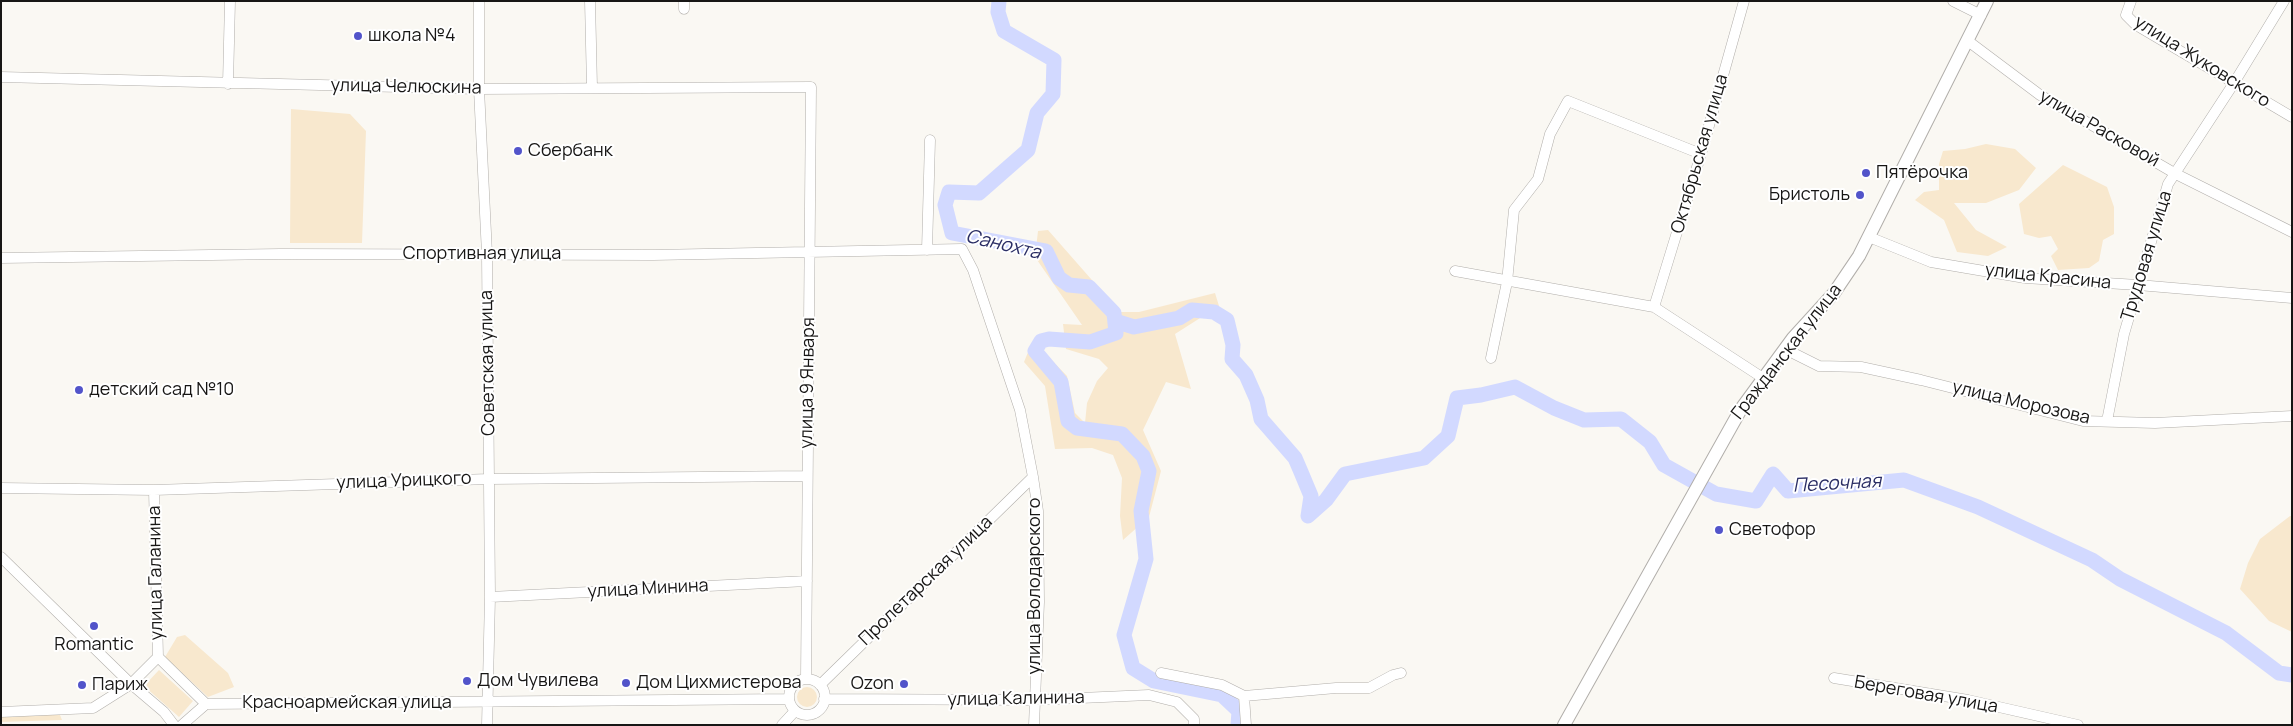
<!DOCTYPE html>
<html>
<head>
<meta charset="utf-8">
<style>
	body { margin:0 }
	#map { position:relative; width:2293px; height:726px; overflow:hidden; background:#faf8f3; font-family:Manrope,sans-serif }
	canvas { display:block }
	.frame { position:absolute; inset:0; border:2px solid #171615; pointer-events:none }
</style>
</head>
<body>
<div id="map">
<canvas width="2293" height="726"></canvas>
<div class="frame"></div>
</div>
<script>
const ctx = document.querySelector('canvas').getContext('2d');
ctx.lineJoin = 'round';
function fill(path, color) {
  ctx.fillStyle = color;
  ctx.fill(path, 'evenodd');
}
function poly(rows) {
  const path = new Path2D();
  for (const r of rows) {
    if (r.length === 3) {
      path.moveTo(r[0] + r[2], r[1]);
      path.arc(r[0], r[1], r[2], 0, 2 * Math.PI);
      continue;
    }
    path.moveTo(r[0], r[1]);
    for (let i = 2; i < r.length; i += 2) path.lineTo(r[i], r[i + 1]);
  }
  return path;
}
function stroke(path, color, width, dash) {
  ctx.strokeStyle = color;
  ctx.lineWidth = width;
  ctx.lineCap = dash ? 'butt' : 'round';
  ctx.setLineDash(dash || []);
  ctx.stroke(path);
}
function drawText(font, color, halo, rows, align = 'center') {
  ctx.font = font + ' Manrope,sans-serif';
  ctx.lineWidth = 4;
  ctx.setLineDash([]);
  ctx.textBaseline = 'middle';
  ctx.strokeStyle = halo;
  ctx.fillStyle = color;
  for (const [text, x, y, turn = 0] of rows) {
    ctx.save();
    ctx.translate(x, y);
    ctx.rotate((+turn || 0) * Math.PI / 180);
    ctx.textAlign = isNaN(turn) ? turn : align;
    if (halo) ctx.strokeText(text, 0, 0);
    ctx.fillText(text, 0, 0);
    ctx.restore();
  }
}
const green = poly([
	[291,109,350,114,366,131,362,243,290,243],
	[1986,144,2015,149,2036,168,2019,190,1986,203,1954,203,1976,230,2007,247,1988,256,1957,252,1944,220,1915,200,1924,192,1939,190,1939,164,1943,151,1965,149],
	[2063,165,2107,187,2114,207,2114,234,2103,240,2099,261,2089,268,2058,270,2051,256,2058,249,2051,236,2039,238,2024,234,2019,204],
	[1048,230,1120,312,1139,312,1215,293,1219,306,1175,334,1191,389,1166,382,1143,430,1161,471,1149,517,1123,540,1120,516,1122,478,1113,455,1092,448,1055,449,1045,386,1024,362,1031,345,1044,352,1067,376,1075,413,1085,423,1087,403,1097,381,1108,368,1099,359,1066,349,1063,324,1082,325,1035,257,1038,231],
	[2290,516,2292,516,2292,632,2269,621,2240,589,2248,563,2260,539],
	[185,635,228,673,234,687,208,697,165,657,177,637],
	[159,670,193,701,179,717,144,686],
	[807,697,10],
	[1,710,60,715,62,720,1,722]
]);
const river = poly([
	[999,1,998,12,1004,31,1054,60,1053,94,1037,113,1028,150,979,193,949,192,945,205,952,233,1046,251,1059,278,1069,285,1089,287,1114,313,1116,333,1090,342,1049,339,1041,341,1035,351,1061,382,1068,421,1077,428,1122,434,1143,456,1149,471,1141,511,1146,559,1124,635,1133,668,1154,681,1222,695,1239,711,1238,725],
	[1115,321,1134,327,1179,318,1192,310,1214,312,1227,320,1233,345,1232,359,1246,375,1257,400,1261,419,1295,458,1301,472,1311,496,1308,516,1326,500,1345,474,1424,458,1448,436,1457,398,1481,395,1515,387,1554,408,1584,420,1621,419,1650,442,1664,465,1716,494,1756,501,1773,474,1788,491,1904,480,1978,507,2092,560,2120,579,2226,633,2279,673,2292,675]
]);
const minor = poly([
	[479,1,479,89,487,254,490,597,487,725],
	[590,1,592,87],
	[1953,1,1981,15],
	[2131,1,2126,15,2136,25,2292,117],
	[684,9,684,1],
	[1968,41,2040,95,2176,174,2292,232],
	[1,77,479,89,811,87,806,679],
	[228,84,230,1],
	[1869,237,1931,262,2025,278,2138,285,2292,298],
	[927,250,930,140],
	[1,258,281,254,653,255,962,249,973,270,1020,410,1033,477,1038,511,1039,602,1034,725],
	[1455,271,1654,307,1763,378],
	[1654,307,1701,154,1744,1],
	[1785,349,1819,366,1861,367,1921,380,2083,421,2155,423,2292,416],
	[1491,358,1507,282,1514,210,1538,179,1550,134,1568,101,1701,154],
	[2107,421,2124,334,2168,184,2234,83,2284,1],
	[1,488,154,490,489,479,807,476],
	[154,490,158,657],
	[1,557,131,684,164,712,174,725],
	[490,597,807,581],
	[158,657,206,704],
	[1161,673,1222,685,1244,696,1336,688,1369,688,1393,675,1401,673],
	[1834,678,1968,700,2078,725],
	[807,697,18],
	[820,685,1033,477],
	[1244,696,1246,725],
	[824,699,1035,700,1149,695,1177,702,1194,719,1194,725],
	[206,704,789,699],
	[1,712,93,708,131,684,158,657],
	[182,725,206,704],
	[782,725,795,711]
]);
const tertiary = poly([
	[1564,725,1741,409,1793,338,1834,293,1859,256,1987,1]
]);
const markers = [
	[358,36,5,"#5254ca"],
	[518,151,5,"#5254ca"],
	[1866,173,5,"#5254ca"],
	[1860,195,5,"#5254ca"],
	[79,390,5,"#5254ca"],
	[1719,530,5,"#5254ca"],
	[94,626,5,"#5254ca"],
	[467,681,5,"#5254ca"],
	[626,683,5,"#5254ca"],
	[904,684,5,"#5254ca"],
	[82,685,5,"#5254ca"]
];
const poiNames = [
	["школа №4",368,36],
	["Сбербанк",528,151],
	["Пятёрочка",1876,173],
	["Бристоль",1850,195,"right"],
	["детский сад №10",89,390],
	["Светофор",1729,530],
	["Romantic",94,645,"center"],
	["Дом Чувилева",477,681],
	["Дом Цихмистерова",636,683],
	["Ozon",894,684,"right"],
	["Париж",92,685]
];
const streetNames = [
	["улица Жуковского",2202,62,32],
	["улица Челюскина",406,87,1],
	["улица Расковой",2099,129,30],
	["Октябрьская улица",1700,154,-74],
	["Спортивная улица",482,254],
	["Трудовая улица",2147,256,-73],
	["улица Красина",2048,277,6],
	["Гражданская улица",1787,352,-52],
	["Советская улица",488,363,-91],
	["улица 9 Января",808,383,-89],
	["улица Морозова",2021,403,13],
	["улица Урицкого",404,481,-2],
	["улица Галанина",156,573,-91],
	["Пролетарская улица",926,581,-44],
	["улица Володарского",1035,586,-90],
	["улица Минина",648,589,-3],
	["Береговая улица",1926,695,10],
	["улица Калинина",1016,699,-1],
	["Красноармейская улица",347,703]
];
const waterNames = [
	["Санохта",1003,245,13],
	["Песочная",1837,484,-3]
];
fill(green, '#f8e8ce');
stroke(river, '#d2d9ff', 15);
stroke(minor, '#b1aeaa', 11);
stroke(tertiary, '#b1aeaa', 14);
stroke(minor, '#fff', 10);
stroke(tertiary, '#fff', 12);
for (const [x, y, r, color] of markers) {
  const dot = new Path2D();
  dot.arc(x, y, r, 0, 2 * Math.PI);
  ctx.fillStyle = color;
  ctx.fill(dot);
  stroke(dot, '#fff', 2);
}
drawText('18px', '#171615', '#fff', poiNames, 'left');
drawText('18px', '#171615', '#fff', streetNames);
drawText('italic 19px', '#2b2e65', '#fff', waterNames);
</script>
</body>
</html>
